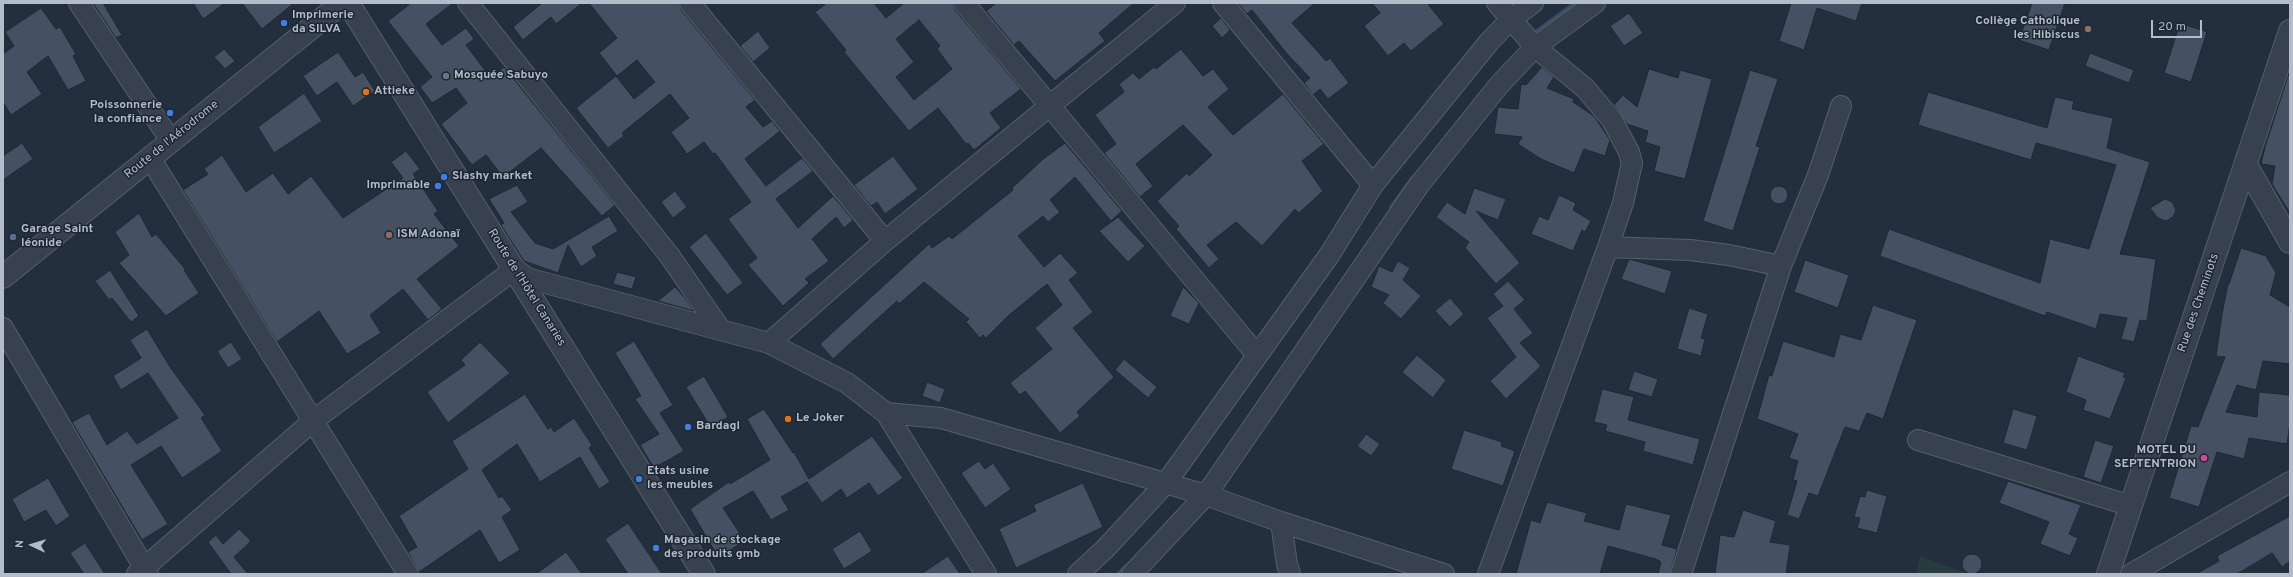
<!DOCTYPE html>
<html>
<head>
<meta charset="utf-8">
<style>
	body { margin:0 }
	#map { position:relative; width:2293px; height:577px; overflow:hidden; background:#242f3e; font-family:Overpass,sans-serif }
	canvas { display:block }
	.frame { position:absolute; inset:0; border:4px solid #b4bcc9; pointer-events:none }
	.north { position:absolute; left:12px; top:525px; width:40px; height:40px; -webkit-text-stroke:3px #1d2633; paint-order:stroke; rotate:274deg; font-size:11px; font-weight:700; line-height:16px; text-align:center; color:#b4bcc9 }
	.north::after { content:''; display:block; margin:auto; width:14px; height:18px; background:#b4bcc9; clip-path:polygon(50% 0,100% 100%,50% 72%,0 100%) }
	.scale { position:absolute; left:2151px; top:20px; width:51px; height:18px; box-sizing:border-box; border:2px solid #b4bcc9; border-top:0; padding-left:5px; font-size:12px; line-height:14px; white-space:nowrap; color:#b4bcc9; -webkit-text-stroke:3px #1d2633; paint-order:stroke }
</style>
</head>
<body>
<div id="map">
<canvas width="2293" height="577"></canvas>
<div class="frame"></div>
<div class="north">N</div>
<div class="scale">20 m</div>
</div>
<script>
const ctx = document.querySelector('canvas').getContext('2d');
ctx.lineJoin = 'round';
function fill(path, color) {
  ctx.fillStyle = color;
  ctx.fill(path, 'evenodd');
}
function poly(rows) {
  const path = new Path2D();
  for (const r of rows) {
    if (r.length === 3) {
      path.moveTo(r[0] + r[2], r[1]);
      path.arc(r[0], r[1], r[2], 0, 2 * Math.PI);
      continue;
    }
    path.moveTo(r[0], r[1]);
    for (let i = 2; i < r.length; i += 2) path.lineTo(r[i], r[i + 1]);
  }
  return path;
}
function stroke(path, color, width, dash) {
  ctx.strokeStyle = color;
  ctx.lineWidth = width;
  ctx.lineCap = dash ? 'butt' : 'round';
  ctx.setLineDash(dash || []);
  ctx.stroke(path);
}
function drawText(font, color, halo, rows, align = 'center') {
  ctx.font = font + ' Overpass,sans-serif';
  ctx.lineWidth = 3;
  ctx.setLineDash([]);
  ctx.textBaseline = 'middle';
  ctx.strokeStyle = halo;
  ctx.fillStyle = color;
  for (const [text, x, y, turn = 0] of rows) {
    ctx.save();
    ctx.translate(x, y);
    ctx.rotate((+turn || 0) * Math.PI / 180);
    ctx.textAlign = isNaN(turn) ? turn : align;
    if (halo) ctx.strokeText(text, 0, 0);
    ctx.fillText(text, 0, 0);
    ctx.restore();
  }
}
const green = poly([
	[1920,556,1968,574,1916,574]
]);
const stream = poly([
	[1532,38,1538,31,1576,3],
	[1392,207,1413,178],
	[1119,574,1127,566]
]);
const building = poly([
	[93,3,103,3,122,35,116,38,93,3],
	[193,3,225,3,203,19,193,3],
	[242,3,294,3,262,29,242,3],
	[411,3,453,3,426,24,442,45,466,28,474,39,466,45,490,77,504,67,615,205,602,216,541,148,503,177,486,155,472,165,441,124,467,103,456,88,432,103,420,87,432,77,388,21,411,3],
	[540,3,582,3,556,24,551,17,523,40,513,27,541,4,540,3],
	[589,3,679,3,681,10,755,100,746,107,763,127,772,121,780,131,745,159,766,186,802,158,813,171,776,199,798,228,833,196,853,220,844,228,836,217,812,239,829,261,805,279,809,283,783,306,748,265,757,258,728,219,751,202,715,153,713,154,704,142,687,154,671,132,689,118,670,94,622,133,624,136,608,148,576,108,616,76,634,99,655,82,637,60,617,76,599,53,617,38,589,3],
	[827,3,874,3,886,18,904,3,953,3,955,10,1021,89,990,113,1001,128,974,150,968,143,966,144,938,108,909,131,844,52,846,50,815,12,827,3],
	[919,20,940,46,937,49,952,69,914,100,896,77,914,62,896,39,919,20],
	[996,3,1134,3,1099,33,1105,41,1055,81,1019,41,1014,45,986,11,996,3],
	[1238,3,1315,3,1292,23,1326,61,1330,58,1349,83,1328,99,1320,89,1313,95,1304,83,1310,78,1288,55,1252,10,1247,14,1238,3],
	[1372,3,1427,3,1444,24,1411,51,1404,43,1388,56,1364,26,1380,13,1372,3],
	[1791,3,1862,3,1856,21,1817,8,1804,50,1779,41,1791,3],
	[2032,3,2065,3,2049,50,2019,40,2032,3],
	[41,8,56,29,60,27,76,54,73,56,86,81,68,90,48,56,27,72,42,94,11,115,3,102,3,54,14,46,5,32,41,8],
	[1629,13,1643,33,1624,46,1610,26,1629,13],
	[1221,18,1230,30,1222,38,1212,26,1221,18],
	[2180,23,2207,32,2191,82,2164,73,2180,23],
	[758,31,770,48,753,62,740,46,758,31],
	[224,49,235,61,225,69,214,57,224,49],
	[1181,49,1203,76,1213,69,1229,89,1208,107,1233,135,1283,94,1324,144,1302,161,1323,191,1299,213,1295,209,1262,246,1236,222,1207,245,1219,259,1209,268,1176,229,1179,226,1157,201,1187,173,1189,176,1212,155,1183,125,1136,164,1153,186,1140,197,1104,153,1116,144,1095,115,1124,92,1119,84,1133,73,1139,79,1154,67,1156,69,1181,49],
	[338,52,355,77,363,72,375,91,353,106,337,82,317,96,303,76,338,52],
	[2090,53,2134,70,2129,83,2085,66,2090,53],
	[1542,67,1554,77,1547,88,1574,99,1573,102,1594,116,1610,140,1605,156,1584,149,1574,173,1541,159,1518,144,1522,137,1494,134,1498,107,1518,109,1521,84,1526,85,1542,67],
	[1649,69,1678,78,1680,70,1712,79,1685,179,1654,171,1660,147,1645,142,1648,131,1627,124,1614,105,1623,95,1637,107,1649,69],
	[1750,70,1778,79,1756,146,1760,147,1733,231,1703,221,1750,70],
	[2290,70,2290,213,2272,184,2275,166,2261,164,2265,147,2290,70],
	[1928,92,2047,128,2055,97,2074,101,2072,109,2113,118,2107,148,2150,162,2120,254,2156,259,2147,321,2140,320,2134,342,2121,339,2127,318,2100,314,2096,329,2047,312,2045,316,1880,256,1889,229,2040,283,2050,239,2089,249,2116,165,2036,143,2031,160,1918,125,1928,92],
	[304,93,322,121,274,153,258,127,304,93],
	[22,143,33,159,3,180,3,156,22,143],
	[1065,143,1122,211,1111,221,1075,177,1050,200,1060,212,1048,222,1043,216,1018,236,1044,267,1060,253,1078,273,1069,280,1093,312,1073,328,1114,377,1077,412,1080,416,1060,433,1025,391,1020,395,1010,383,1052,349,1035,328,1062,305,1047,284,1008,316,986,338,983,335,980,338,966,322,969,319,924,282,899,304,897,301,833,359,820,344,929,244,932,248,949,236,952,239,1013,190,1012,188,1042,160,1065,143],
	[406,151,420,169,413,174,438,211,434,214,459,246,417,279,442,309,428,320,403,289,370,315,381,333,347,354,319,311,277,342,183,190,208,174,204,169,222,155,246,192,273,173,288,194,311,176,343,218,403,178,391,162,406,151],
	[893,156,918,189,885,214,877,202,871,206,854,185,893,156],
	[517,185,528,202,511,212,535,243,553,249,609,216,618,231,592,247,597,256,581,267,568,245,558,273,524,261,501,225,504,223,489,199,517,185],
	[1779,195,9],
	[1474,188,1506,199,1498,220,1476,211,1520,263,1496,284,1465,248,1469,242,1436,217,1447,202,1465,214,1474,188],
	[675,191,687,207,673,218,661,202,675,191],
	[1559,195,1576,203,1573,210,1591,221,1585,232,1582,230,1573,251,1531,234,1539,216,1548,220,1559,195],
	[2165,199,2172,202,2176,210,2173,217,2166,221,2158,218,2150,208,2165,199],
	[139,213,152,237,156,234,185,269,184,270,199,293,166,316,119,263,129,255,115,232,139,213],
	[1118,217,1145,246,1128,262,1099,231,1118,217],
	[706,233,743,283,727,295,689,247,706,233],
	[2241,248,2266,256,2276,273,2270,295,2290,307,2290,364,2263,361,2256,390,2237,385,2226,412,2257,417,2259,392,2290,395,2290,423,2287,444,2249,438,2244,459,2217,452,2199,507,2169,498,2191,426,2198,427,2225,357,2216,356,2222,314,2228,284,2229,284,2241,248],
	[1629,259,1672,271,1665,294,1621,279,1629,259],
	[1805,260,1849,275,1838,308,1794,292,1805,260],
	[1398,261,1410,268,1403,280,1421,296,1401,319,1383,303,1389,295,1371,287,1379,266,1392,272,1398,261],
	[110,270,139,316,131,322,112,298,109,300,95,281,110,270],
	[617,272,636,277,632,289,613,284,617,272],
	[1508,281,1525,300,1514,309,1533,333,1520,343,1541,366,1506,399,1490,381,1516,357,1487,318,1503,306,1493,294,1508,281],
	[675,287,685,298,694,311,658,301,675,287],
	[1183,287,1199,303,1189,324,1170,316,1183,287],
	[1450,298,1464,314,1450,327,1435,311,1450,298],
	[1873,305,1917,320,1883,419,1867,413,1859,431,1845,427,1818,496,1809,493,1799,519,1787,515,1797,481,1793,480,1798,461,1789,458,1798,434,1757,419,1769,375,1772,376,1783,341,1834,357,1840,334,1861,340,1873,305],
	[1689,308,1708,314,1701,338,1705,339,1701,356,1677,349,1689,308],
	[147,329,170,367,205,415,201,418,222,451,182,478,161,446,131,465,168,524,142,540,72,422,89,413,107,445,127,431,137,444,178,418,148,373,121,390,113,376,141,358,130,340,147,329],
	[634,341,673,405,660,413,684,451,654,468,640,445,659,434,635,399,641,396,615,353,634,341],
	[231,342,242,359,228,368,217,351,231,342],
	[480,342,510,373,448,423,427,392,465,365,461,360,480,342],
	[1417,355,1446,380,1433,398,1402,372,1417,355],
	[2078,356,2125,373,2123,377,2126,378,2110,419,2083,410,2086,400,2066,392,2078,356],
	[1124,359,1157,387,1148,398,1115,370,1124,359],
	[1634,371,1658,379,1652,397,1628,390,1634,371],
	[704,376,728,417,711,428,686,387,704,376],
	[927,382,945,389,940,403,922,396,927,382],
	[1602,389,1634,397,1628,420,1700,439,1693,465,1643,451,1645,442,1605,431,1607,425,1594,422,1602,389],
	[525,394,548,429,551,427,554,432,574,418,592,445,589,448,610,482,599,489,580,457,540,482,517,444,482,470,499,498,502,496,512,510,502,517,520,550,499,563,480,530,419,572,408,552,417,547,399,516,468,469,452,441,525,394],
	[764,409,793,453,794,452,809,479,872,436,903,478,878,496,869,483,847,498,841,489,822,503,807,482,781,497,789,510,771,520,753,491,723,508,745,541,718,557,690,509,729,482,730,484,770,460,747,419,764,409],
	[2013,409,2037,416,2027,450,2003,443,2013,409],
	[1464,430,1502,442,1501,446,1515,451,1503,486,1451,469,1464,430],
	[1366,434,1380,444,1371,456,1357,446,1366,434],
	[2095,440,2114,446,2101,483,2083,477,2095,440],
	[979,461,985,469,993,463,1011,489,985,508,961,473,979,461],
	[48,478,70,516,56,526,46,510,24,522,12,499,48,478],
	[2008,481,2081,505,2069,534,2078,538,2070,556,2040,544,2049,522,1999,503,2008,481],
	[1083,483,1103,527,1016,568,999,529,1036,511,1033,505,1083,483],
	[1867,490,1887,496,1877,533,1857,528,1860,518,1854,517,1860,496,1865,497,1867,490],
	[1547,502,1587,513,1584,521,1619,530,1626,504,1671,515,1662,545,1677,549,1670,574,1658,574,1661,562,1656,559,1608,546,1600,574,1516,574,1531,520,1540,523,1547,502],
	[1743,510,1776,521,1770,542,1790,545,1786,574,1715,574,1720,535,1734,537,1743,510],
	[2290,516,2290,561,2282,567,2272,553,2237,574,2196,574,2219,561,2217,556,2290,516],
	[628,523,662,574,628,574,605,539,628,523],
	[239,529,251,541,234,557,248,574,231,574,208,542,216,535,223,544,239,529],
	[860,531,872,551,844,569,832,549,860,531],
	[85,543,105,574,84,574,70,553,85,543],
	[566,552,582,574,536,574,566,552],
	[1972,564,10],
	[948,556,960,574,921,574,948,556]
]);
const minor = poly([
	[79,3,171,141],
	[468,3,669,255,720,329],
	[690,3,885,241],
	[964,3,1257,355],
	[1223,3,1373,185],
	[150,158,408,574],
	[1608,247,1690,250,1729,255,1781,266],
	[3,328,148,574],
	[769,343,885,241,1175,3],
	[886,413,941,418,1206,495,1281,522,1444,574],
	[1918,440,2131,506],
	[1281,522,1287,564,1290,574],
	[137,574,314,420,515,269,527,278,769,343,847,383,886,413,986,574],
	[1078,574,1105,549,1166,483,1330,254,1373,185,1489,42,1510,20,1533,3],
	[1132,574,1206,495,1419,185,1499,85,1535,47,1595,3],
	[1488,574,1608,247,1623,203,1632,163,1629,152,1612,120,1585,88,1535,47,1497,3],
	[1681,574,1781,266,1818,175,1841,106],
	[2131,574,2290,482]
]);
const tertiary = poly([
	[348,3,704,574],
	[2246,165,2290,242],
	[3,277,342,3],
	[2108,574,2290,31]
]);
const markers = [
	[284,23,4,"#3f7fe0"],
	[2088,29,4,"#8d6e63"],
	[446,76,4,"#6b7280"],
	[366,92,4,"#e8710a"],
	[170,113,4,"#3f7fe0"],
	[444,177,4,"#3f7fe0"],
	[438,186,4,"#3f7fe0"],
	[389,235,4,"#8d6e63"],
	[13,237,4,"#5c6f8a"],
	[788,419,4,"#e8710a"],
	[688,427,4,"#3f7fe0"],
	[2204,458,4,"#d1479c"],
	[639,479,4,"#3f7fe0"],
	[656,548,4,"#3f7fe0"]
];
const poiNames = [
	["Imprimerie",292,16],
	["da SILVA",292,30],
	["Collège Catholique",2080,22,"right"],
	["les Hibiscus",2080,36,"right"],
	["Mosquée Sabuyo",454,76],
	["Attieke",374,92],
	["Poissonnerie",162,106,"right"],
	["la confiance",162,120,"right"],
	["Slashy market",452,177],
	["Imprimable",430,186,"right"],
	["Garage Saint",21,230],
	["léonide",21,244],
	["ISM Adonaï",397,235],
	["Le Joker",796,419],
	["Bardagl",696,427],
	["MOTEL DU",2196,451,"right"],
	["SEPTENTRION",2196,465,"right"],
	["Etats usine",647,472],
	["les meubles",647,486],
	["Magasin de stockage",664,541],
	["des produits gmb",664,555]
];
const streetNames = [
	["Route de l'Aérodrome",172,140,-39],
	["Route de l'Hôtel Canaries",526,288,58],
	["Rue des Cheminots",2199,303,-71]
];
fill(green, '#263c3f');
stroke(stream, '#394c67', 5);
fill(building, '#455162');
stroke(building, '#1f2835', 1);
stroke(minor, '#565f6c', 22);
stroke(tertiary, '#565f6c', 24);
stroke(minor, '#38414e', 20);
stroke(tertiary, '#38414e', 22);
for (const [x, y, r, color] of markers) {
  const dot = new Path2D();
  dot.arc(x, y, r, 0, 2 * Math.PI);
  ctx.fillStyle = color;
  ctx.fill(dot);
  stroke(dot, '#1d2633', 1.5);
}
drawText('bold 12px', '#b4bcc9', '#1d2633', poiNames, 'left');
drawText('12px', '#b4bcc9', '#1d2633', streetNames);
</script>
</body>
</html>
